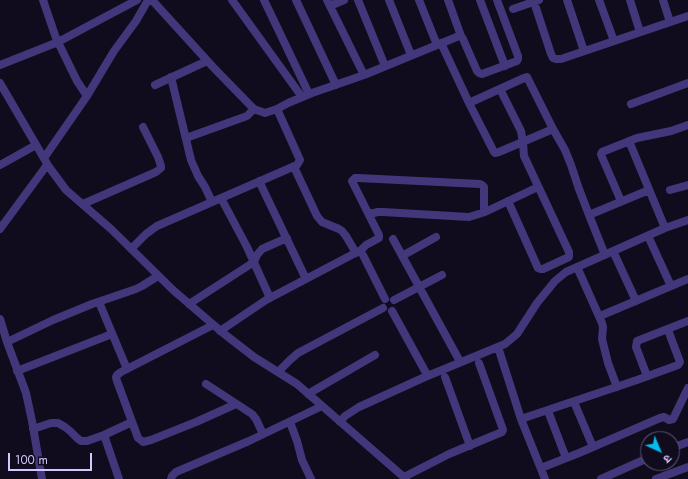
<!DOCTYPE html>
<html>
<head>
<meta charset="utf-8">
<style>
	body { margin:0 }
	#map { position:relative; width:688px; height:479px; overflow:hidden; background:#110c1d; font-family:Jost,"Noto Sans Devanagari",sans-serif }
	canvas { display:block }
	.north { position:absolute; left:640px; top:431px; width:40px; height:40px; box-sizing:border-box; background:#110c1d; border:1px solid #5f5777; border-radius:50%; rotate:136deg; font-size:11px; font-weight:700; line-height:16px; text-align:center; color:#d5c8fe }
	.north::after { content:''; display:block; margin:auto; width:14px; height:18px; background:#04bcef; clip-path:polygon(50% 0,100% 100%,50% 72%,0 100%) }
	.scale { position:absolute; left:8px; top:453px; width:84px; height:18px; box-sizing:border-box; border:2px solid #d5c8fe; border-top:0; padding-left:5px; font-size:12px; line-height:14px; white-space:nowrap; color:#d5c8fe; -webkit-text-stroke:3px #110c1d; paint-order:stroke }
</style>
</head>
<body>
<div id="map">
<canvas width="688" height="479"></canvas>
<div class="north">उ</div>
<div class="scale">100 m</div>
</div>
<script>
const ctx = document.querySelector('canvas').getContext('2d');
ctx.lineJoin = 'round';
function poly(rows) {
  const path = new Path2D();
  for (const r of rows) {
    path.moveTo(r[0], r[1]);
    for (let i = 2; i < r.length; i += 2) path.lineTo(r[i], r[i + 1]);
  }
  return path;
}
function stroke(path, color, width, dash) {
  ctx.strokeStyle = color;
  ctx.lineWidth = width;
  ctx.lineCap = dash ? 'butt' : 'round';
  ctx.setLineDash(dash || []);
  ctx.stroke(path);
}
const minor = poly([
	[43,0,56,38,77,81,87,96],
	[152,0,213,67,249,104,254,109,265,113,277,109],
	[232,0,302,97],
	[264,0,309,94],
	[296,0,336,85],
	[327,0,364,75],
	[358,0,385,66],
	[389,0,411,55],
	[419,0,437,45],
	[448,0,461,36],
	[480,0,505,66],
	[567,0,584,51],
	[599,0,614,41],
	[630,0,640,32],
	[663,0,670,22],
	[534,2,551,54,553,58,556,59,561,59,688,16],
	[330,6,344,0],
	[513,9,539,0],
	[441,43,469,103,494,152,495,153,499,152,553,129],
	[0,65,58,42,137,0],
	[171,77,191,160,198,176,205,187,212,202],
	[0,83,49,167,66,190,111,229,173,290,223,333,254,357,297,384,406,479],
	[155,85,207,61],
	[500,89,521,131,523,143,524,156,569,252,569,257,543,269,540,269,538,268,508,201],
	[469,103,524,78,527,77,553,129,565,150,571,165,579,189,589,215,605,255],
	[631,104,688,83],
	[186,138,247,116,254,109],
	[629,141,665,228],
	[44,158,87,96,114,51,136,21,148,0],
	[0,165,36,145],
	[294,167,317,216,322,222,339,229,342,231,346,236,356,253],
	[259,181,306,279],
	[670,190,688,185],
	[221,198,247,247,270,298],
	[621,201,602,157,601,154,602,152,637,138,671,131,688,125],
	[83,204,156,172,161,168,161,166,158,157,143,127],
	[369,214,378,212,383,212,469,217,485,212,538,187],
	[589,215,649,190],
	[0,229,47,165],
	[648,236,671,286],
	[393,239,458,358],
	[131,249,146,234,157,226,297,165,300,160,277,109,288,103,312,93,364,75,459,36,461,36,463,39,477,71,479,73,482,74,517,61,518,59,518,56,497,0],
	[613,251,636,301],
	[363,255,385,299],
	[402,256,436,237],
	[577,267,602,323,603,327,602,339,608,363,617,387],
	[394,300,442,275],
	[99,302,127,369],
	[189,304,254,262,257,255,262,249,287,238],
	[392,311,425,371],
	[600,316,688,279],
	[0,319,7,342,26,393,32,421,42,479],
	[213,325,121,372,117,375,116,377,117,381,138,438,143,442,151,440,196,422,236,404],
	[220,331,266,300,361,250,366,245,379,238,379,235,352,181,355,178,358,178,480,184,482,185,484,187,484,212],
	[7,342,53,320,92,304,136,289,142,286,158,276],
	[498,347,521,419,545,479],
	[17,371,112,334],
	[278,372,290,360,298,353,383,308],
	[647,376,636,347,637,341,688,321],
	[445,377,470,446],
	[206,384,252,414,256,419,263,434],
	[308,394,375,355],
	[574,402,593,447],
	[548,411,566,458],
	[521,419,637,380,678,365,680,362,668,330],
	[290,422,297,441,302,460,311,479],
	[340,422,345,416,359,407,425,377,505,344,517,334,537,303,555,281,566,272,665,228,688,220],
	[33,429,51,423,58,423,65,427,70,431,77,438,81,441,87,441,104,435,132,422],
	[104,435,119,479],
	[672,448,688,442],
	[541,468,579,453,660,418,664,417,669,420,673,419,688,388],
	[404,477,449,454,502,432,503,430,502,427,479,363],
	[171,479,172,476,176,472,249,441,322,406],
	[601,479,648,458],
	[656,479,688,467]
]);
stroke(minor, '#42377b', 8);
</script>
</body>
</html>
